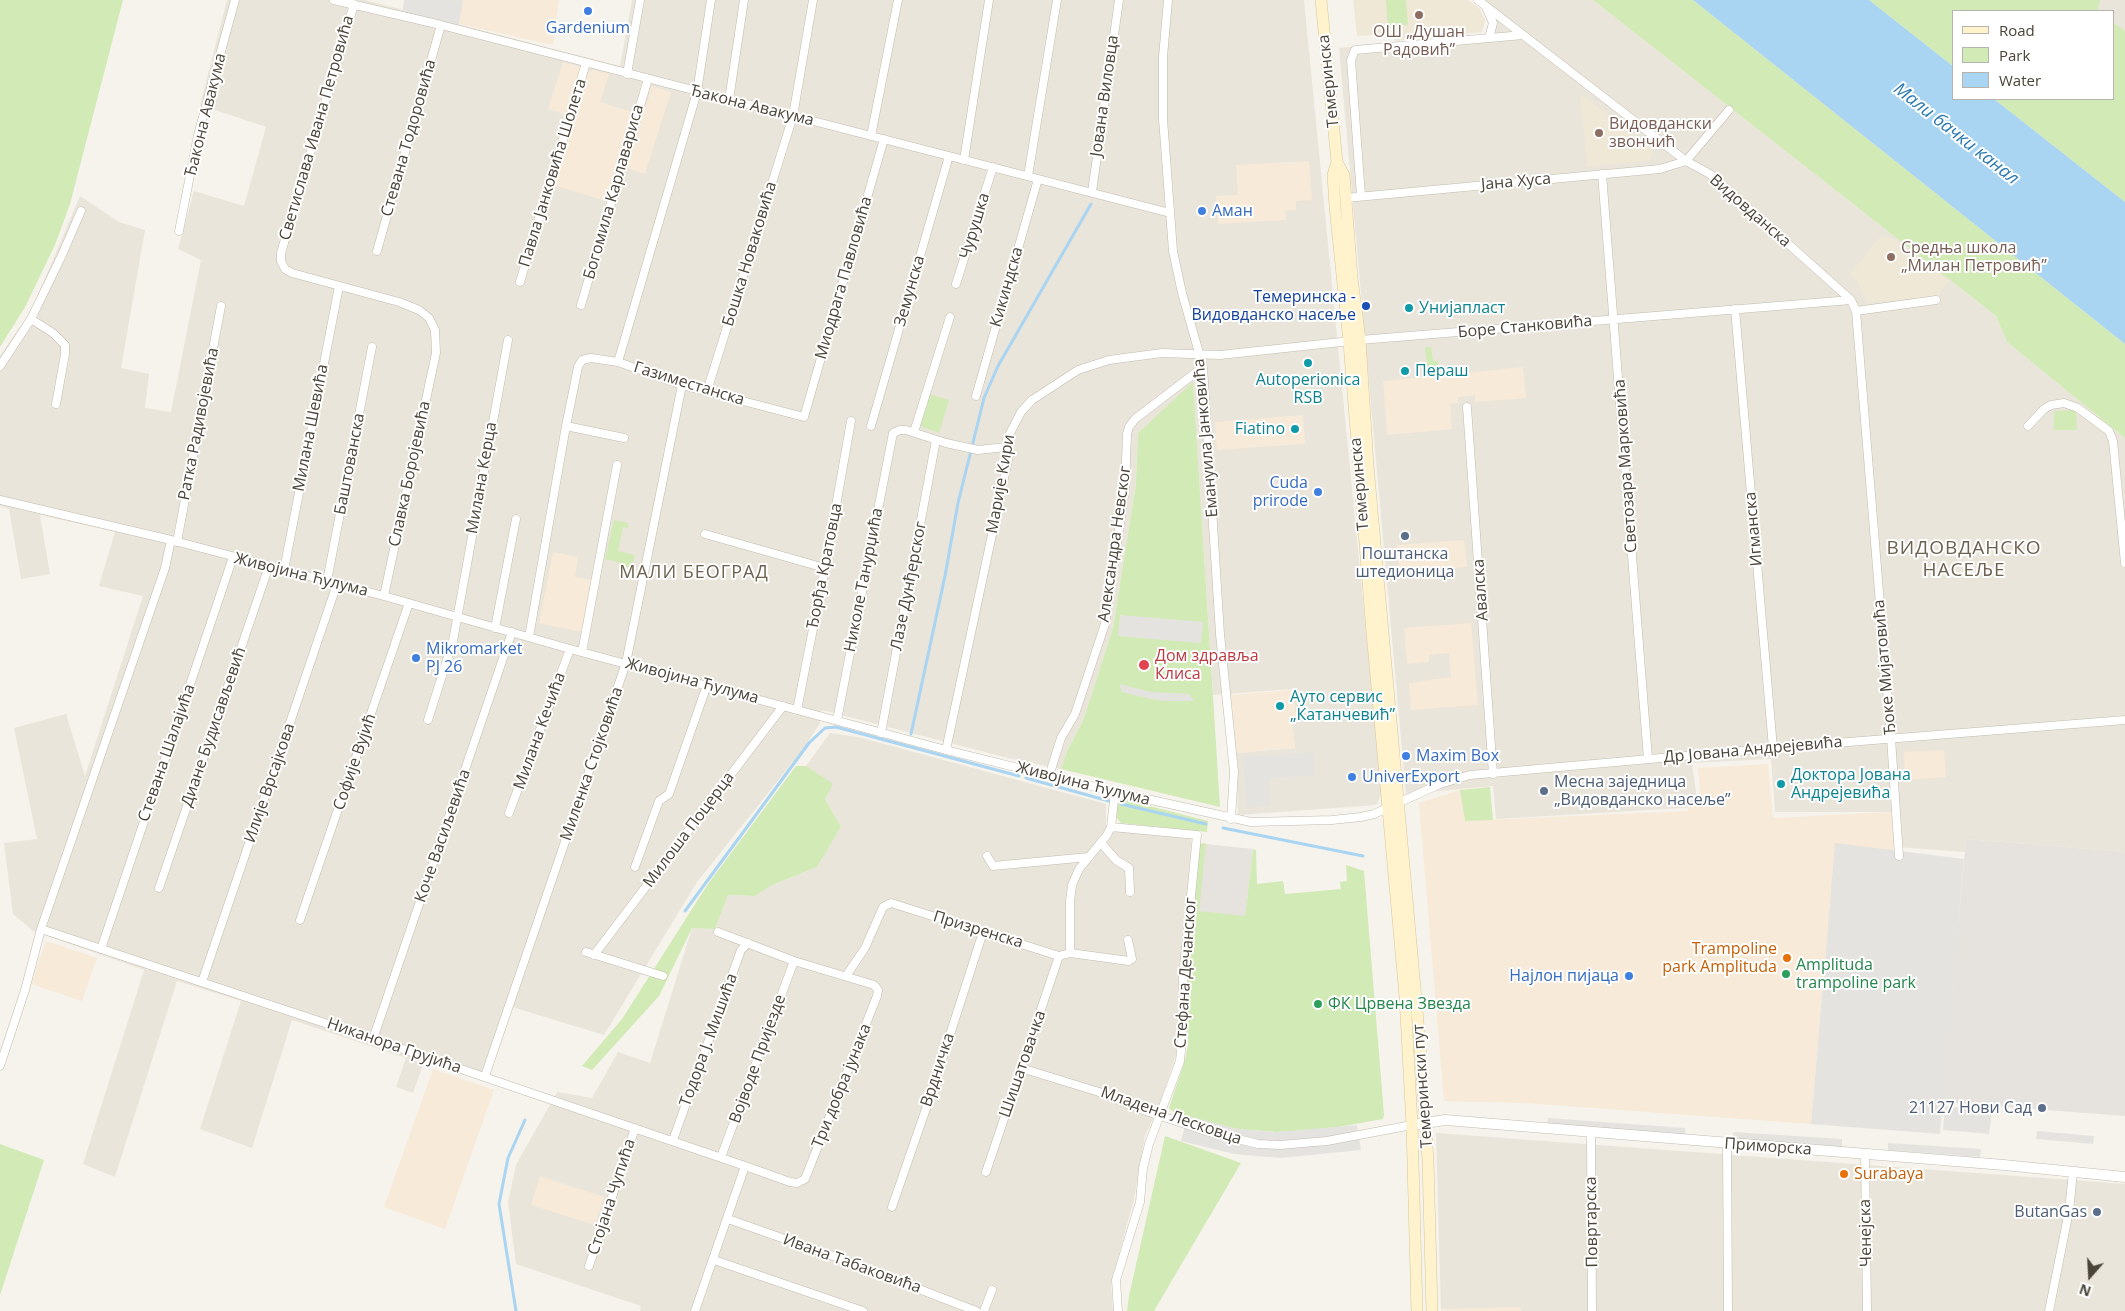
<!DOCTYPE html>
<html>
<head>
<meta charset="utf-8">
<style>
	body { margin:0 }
	#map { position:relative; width:2125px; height:1311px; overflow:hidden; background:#f6f3ec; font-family:"Open Sans",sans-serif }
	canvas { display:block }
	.legend { position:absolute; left:1952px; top:10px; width:162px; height:90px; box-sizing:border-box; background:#fff; border:1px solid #b7b4b0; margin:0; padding:6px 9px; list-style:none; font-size:15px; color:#4b4439 }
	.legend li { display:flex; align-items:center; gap:10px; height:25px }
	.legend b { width:25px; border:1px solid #b7b4b0 }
	.north { position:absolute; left:2065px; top:1251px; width:50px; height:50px; -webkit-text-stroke:4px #fff; paint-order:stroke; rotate:199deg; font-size:14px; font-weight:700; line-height:20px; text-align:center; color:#4b4439 }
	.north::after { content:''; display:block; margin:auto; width:18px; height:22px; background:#4b4439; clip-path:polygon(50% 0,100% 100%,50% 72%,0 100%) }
</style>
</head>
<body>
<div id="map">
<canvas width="2125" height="1311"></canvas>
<ul class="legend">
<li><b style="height:6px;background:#fff3cd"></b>Road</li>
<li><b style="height:14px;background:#d2eab5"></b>Park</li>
<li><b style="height:14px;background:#a9d4f2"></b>Water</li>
</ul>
<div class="north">N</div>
</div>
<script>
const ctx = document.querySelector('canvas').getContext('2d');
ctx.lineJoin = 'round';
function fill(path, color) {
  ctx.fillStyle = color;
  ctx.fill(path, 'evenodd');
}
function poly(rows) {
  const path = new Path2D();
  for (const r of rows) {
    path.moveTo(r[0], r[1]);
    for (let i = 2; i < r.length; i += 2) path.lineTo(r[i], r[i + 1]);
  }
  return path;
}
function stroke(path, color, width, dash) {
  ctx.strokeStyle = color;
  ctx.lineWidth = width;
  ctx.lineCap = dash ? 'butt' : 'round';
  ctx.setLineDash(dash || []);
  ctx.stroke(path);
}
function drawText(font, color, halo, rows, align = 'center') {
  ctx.font = font + ' "Open Sans",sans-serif';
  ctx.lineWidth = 4;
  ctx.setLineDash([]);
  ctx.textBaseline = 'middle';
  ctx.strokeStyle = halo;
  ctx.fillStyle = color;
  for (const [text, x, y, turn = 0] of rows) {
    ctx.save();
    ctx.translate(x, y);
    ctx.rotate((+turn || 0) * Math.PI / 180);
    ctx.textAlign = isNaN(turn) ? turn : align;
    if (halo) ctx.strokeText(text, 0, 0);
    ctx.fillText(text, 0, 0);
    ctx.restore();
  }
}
const residential = poly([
	[227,0,365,0,620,66,632,0,1304,0,1382,794,1376,805,1238,815,1236,753,1295,748,1292,720,1296,720,1293,689,1213,695,1193,383,1138,433,1136,484,1113,628,1083,721,1067,751,1061,769,1012,759,822,710,820,723,804,748,697,882,604,1035,512,1007,486,1082,424,1062,413,1093,396,1087,406,1058,292,1020,252,1148,200,1129,241,1001,177,981,115,1177,83,1164,144,970,33,931,13,914,4,843,37,839,14,728,66,714,85,776,143,596,99,586,115,532,40,515,50,574,21,579,9,509,0,506,0,356,31,311,80,196,119,222,145,230,121,368,149,374,145,408,171,412,201,260,178,249,194,191,244,206,266,127,200,105],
	[1474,0,1593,0,1996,316,2007,342,2125,438,2125,852,1966,839,1965,852,1896,847,1896,812,1775,812,1771,759,1692,763,1698,807,1496,819,1493,786,1406,794,1339,48,1486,34,1489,23,1482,7],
	[2100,0,2125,0,2125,31,2114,23,2114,11,2098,11],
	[830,733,862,738,1106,804,1106,825,1192,832,1176,1055,1159,1106,1145,1136,1134,1199,1111,1284,1113,1311,640,1311,641,1306,516,1264,508,1202,516,1165,557,1092,592,1098,618,1052,650,1063,692,928,715,929,728,895,755,896,772,885,817,867,841,827,825,799,832,784,806,766],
	[1436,1133,2125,1184,2125,1311,1441,1311]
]);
const commercial = poly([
	[463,0,559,0,553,45,459,24],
	[563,62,581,67,566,115,548,109],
	[594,70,609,74,600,102,632,112,605,201,554,185,587,75,590,71],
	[652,86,671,92,645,174,627,168],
	[1309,161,1312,200,1296,201,1296,210,1285,211,1286,220,1218,224,1216,196,1238,195,1236,165],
	[1523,367,1526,398,1475,402,1475,395,1458,397,1458,403,1450,404,1452,429,1387,435,1383,381],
	[1303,415,1305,444,1217,450,1215,422],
	[1464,540,1467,567,1399,573,1397,545],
	[553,552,578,557,575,577,592,580,582,632,539,623],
	[1471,623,1478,705,1411,710,1409,683,1451,677,1449,653,1429,655,1429,662,1407,664,1404,628],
	[1293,690,1296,720,1292,721,1295,748,1236,753,1231,695],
	[1944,750,1946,777,1905,780,1904,752],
	[1768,764,1773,818,1892,812,1896,851,1835,844,1811,1124,1525,1103,1444,1101,1419,803,1460,790,1465,821,1688,811,1688,803,1701,801,1698,768],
	[46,941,97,958,82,1001,31,984],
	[433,1069,494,1090,445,1229,384,1207],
	[540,1176,604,1197,595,1225,531,1205],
	[1521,1307,1521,1311,1441,1311,1441,1309]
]);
const industrial = poly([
	[1966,839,2125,852,2125,1116,1942,1102],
	[1206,844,1253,849,1245,917,1198,911]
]);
const education = poly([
	[1353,0,1468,0,1480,9,1485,21,1482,32,1395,41,1394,34,1357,36],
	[1580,94,1652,147,1654,151,1649,161,1587,167],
	[1880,237,1895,239,1949,281,1937,296,1868,303,1857,281,1850,274]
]);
const green = poly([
	[0,0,123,0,70,204,55,245,25,307,0,347],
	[1386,0,1406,0,1408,25,1388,26],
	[1593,0,1693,0,2125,344,2125,438,2007,342,1996,316],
	[1869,0,2100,0,2098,11,1954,11,1954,67],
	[2114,23,2125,31,2125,202,1994,99,2114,99],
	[1425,347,1431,347,1433,361,1438,361,1439,374,1448,373,1448,376,1428,377],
	[1193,382,1220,807,1061,769,1067,751,1083,721,1113,628,1136,484,1138,433],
	[929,394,949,400,939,433,920,426],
	[2076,410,2077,430,2054,430,2054,411],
	[614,520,628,523,628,528,623,527,618,551,635,555,632,568,618,565,618,562,605,559],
	[796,766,806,766,833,784,825,799,841,827,817,867,772,885,755,896,728,895,715,929,692,928,659,996,592,1070,582,1066,622,1019,708,884],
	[1490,787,1493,820,1465,821,1460,790],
	[1118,798,1208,821,1207,832,1121,823,1116,817],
	[1204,843,1206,844,1199,911,1245,916,1253,849,1256,850,1257,884,1283,881,1285,894,1341,889,1340,882,1347,881,1346,865,1364,871,1384,1115,1383,1119,1327,1129,1277,1132,1238,1129,1210,1123,1172,1111,1169,1108,1185,1060,1188,1045,1187,975,1200,844],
	[1165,1136,1241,1163,1154,1311,1127,1311,1129,1296],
	[0,1144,44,1160,0,1295]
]);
const parking = poly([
	[404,0,463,0,458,30,402,16],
	[1120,615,1203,622,1201,643,1118,636],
	[1119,684,1151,692,1189,694,1194,701,1165,701,1151,699,1122,692],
	[1313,752,1315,775,1269,778,1270,806,1247,808,1243,757],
	[1835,843,1964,859,1940,1134,1811,1124],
	[1945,1106,1992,1111,1989,1134,1943,1130],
	[1188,1116,1238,1129,1277,1132,1357,1125,1361,1150,1281,1158,1234,1154,1181,1141],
	[1548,1118,1685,1128,1685,1136,1547,1125],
	[2037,1131,2094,1136,2093,1144,2036,1139],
	[1733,1132,1842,1139,1842,1147,1732,1140],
	[1888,1143,1981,1149,1980,1157,1888,1150]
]);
const water = poly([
	[1693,0,1869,0,1954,67,1954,99,1994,99,2125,202,2125,344]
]);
const stream = poly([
	[911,734,945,576,958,503,984,398,998,366,1091,204],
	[1026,778,1109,801],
	[1121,804,1206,824],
	[1223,828,1363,856],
	[685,911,809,743,825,728,836,727,1019,776],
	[516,1311,499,1204,508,1158,525,1120]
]);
const minor = poly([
	[334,0,441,25,1170,213],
	[1168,0,1163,57,1163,119,1173,251,1182,293,1203,367,1220,634,1234,772,1231,819],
	[1478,0,1686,161,1710,174,1851,300,1856,311,1891,738,1899,856],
	[354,4,281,253,281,261,285,269,292,273,399,302,419,310,429,318,435,330,436,353,384,596],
	[1486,7,1493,23,1489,38],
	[627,74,640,0],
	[729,100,744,0],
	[871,136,898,0],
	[964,160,989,0],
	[1602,174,1648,759],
	[1028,176,1057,0],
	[1092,192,1119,0],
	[1361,196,1351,60,1355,50,1523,35],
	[1346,198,1660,169,1686,161,1729,110],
	[179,231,198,135,235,0],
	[377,251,441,25],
	[520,282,586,63],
	[956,284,993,167],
	[581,305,648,79],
	[1735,309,1773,748],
	[1856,311,1936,300],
	[31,319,53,333,65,345,65,354,56,404],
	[618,362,697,92,711,0],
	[0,366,31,319,62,255,81,211],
	[707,391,793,116,813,0],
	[976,396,1038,179],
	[1467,407,1493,774],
	[566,426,624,438],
	[871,426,949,156],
	[2028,426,2044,409,2051,405,2064,403,2078,408,2109,431,2113,441,2125,563],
	[914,432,950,317],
	[0,500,171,540,384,596,570,649,946,750,1115,792,1251,822,1332,820,1361,817,1374,814,1440,784,1470,775,1773,748,2125,720],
	[705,534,825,568],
	[177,542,221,306],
	[284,570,339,286],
	[327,581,372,347],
	[495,628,516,519],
	[529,637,566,426,578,367,582,360,591,358,618,362,682,385,804,417,884,139],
	[582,652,617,465],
	[797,710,825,568,851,421],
	[428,720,453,641,508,340],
	[837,720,893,433,900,430,906,430,946,443,978,450,1006,447],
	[881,733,936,440],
	[946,750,1009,455,1007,439,1021,412,1032,400,1078,370,1109,360,1162,353,1220,355,1360,340,1851,300],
	[1049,776,1061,738,1075,714,1105,624,1125,489,1127,434,1129,427,1135,419,1203,367],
	[509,813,570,649],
	[1111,827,1197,835,1183,978,1184,1019,1180,1061,1149,1144,1143,1168,1140,1202,1116,1280,1118,1311],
	[1102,844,1116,860,1129,868,1130,892],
	[987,856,993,866,1089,857],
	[635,867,659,801,669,794,707,685],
	[159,888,269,566],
	[300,920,409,603],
	[41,929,373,1039,745,1166,695,1311],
	[718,932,794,961,874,985,878,990,877,996,805,1179,797,1183,790,1182,745,1166],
	[101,949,233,557],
	[586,952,663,976],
	[1070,953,1070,901,1072,885,1079,869,1107,835,1111,827,1115,792],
	[594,955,783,706],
	[846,976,865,948,883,907,891,903,1059,956,1070,953,1129,961,1132,959,1128,940],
	[202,982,337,584],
	[373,1039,512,632],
	[0,1066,25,990,41,929,165,568,171,540],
	[1021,1068,1099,1092,1143,1110,1209,1132,1258,1144,1280,1145,1327,1141,1412,1125],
	[485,1076,626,663,682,385],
	[1591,1133,1592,1311],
	[673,1140,741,950,748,943],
	[1727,1144,1728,1311],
	[1865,1154,1867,1311],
	[721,1157,794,961],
	[986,1172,1059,956],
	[892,1207,929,1100,983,932],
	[728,1219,833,1256,976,1311],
	[714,1260,863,1311],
	[589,1266,635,1128],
	[984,1311,992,1290],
	[2049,1311,2069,1211,2073,1172]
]);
const tertiary = poly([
	[1412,1125,1445,1120,2004,1165,2125,1177]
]);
const secondary = poly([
	[1321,0,1337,162,1344,175,1352,278,1360,340,1368,466,1420,1044,1428,1161,1432,1311],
	[1337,162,1333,175,1335,207,1349,342,1372,632,1405,996,1412,1125,1417,1311]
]);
const markers = [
	[588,11,5,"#3f7fe0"],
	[1419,15,5,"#8d6e63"],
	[1599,133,5,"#8d6e63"],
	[1202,211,5,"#3f7fe0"],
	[1891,257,5,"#8d6e63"],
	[1366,306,5,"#1a4fb4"],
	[1409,308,5,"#0f9aa8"],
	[1308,363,5,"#0f9aa8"],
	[1405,371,5,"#0f9aa8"],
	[1295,429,5,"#0f9aa8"],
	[1318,492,5,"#3f7fe0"],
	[1405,536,5,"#5c6f8a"],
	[416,658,5,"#3f7fe0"],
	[1144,665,6,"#e0444e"],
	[1280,706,5,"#0f9aa8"],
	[1406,756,5,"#3f7fe0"],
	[1352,777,5,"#3f7fe0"],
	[1781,784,5,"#0f9aa8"],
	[1544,791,5,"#5c6f8a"],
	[1787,958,5,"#e8710a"],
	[1786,974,5,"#2e9e5b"],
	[1629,976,5,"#3f7fe0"],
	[1318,1004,5,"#2e9e5b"],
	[2042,1108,5,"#5c6f8a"],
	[1844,1174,5,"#e8710a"],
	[2097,1212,5,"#5c6f8a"]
];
const shopNames = [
	["Gardenium",588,28,"center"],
	["Аман",1212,211],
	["Cuda",1308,483,"right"],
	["prirode",1308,501,"right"],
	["Mikromarket",426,649],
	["PJ 26",426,667],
	["Maxim Box",1416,756],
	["UniverExport",1362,777],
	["Најлон пијаца",1619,976,"right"]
];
const educationNames = [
	["ОШ „Душан",1419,32,"center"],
	["Радовић”",1419,50,"center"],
	["Видовдански",1609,124],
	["звончић",1609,142],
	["Средња школа",1901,248],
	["„Милан Петровић”",1901,266]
];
const streetNames = [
	["Темеринска",1329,81,-96],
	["Јована Виловца",1105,96,-82],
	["Ђакона Авакума",752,106,14],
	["Ђакона Авакума",206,115,-76],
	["Светислава Ивана Петровића",317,128,-74],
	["Стевана Тодоровића",409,138,-74],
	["Павла Јанковића Шолета",553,173,-73],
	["Јана Хуса",1516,182,-5],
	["Богомила Карлавариса",614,192,-74],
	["Видовданска",1750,211,41],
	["Чурушка",975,226,-73],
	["Бошка Новаковића",750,254,-73],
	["Миодрага Павловића",844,278,-74],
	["Кикиндска",1007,287,-74],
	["Земунска",910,291,-74],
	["Боре Станковића",1525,327,-5],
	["Газиместанска",689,384,17],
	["Ратка Радивојевића",199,424,-79],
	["Милана Шевића",311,428,-79],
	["Емануила Јанковића",1206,438,-95],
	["Баштованска",350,464,-79],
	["Светозара Марковића",1626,466,-94],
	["Славка Боројевића",410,474,-78],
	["Милана Керца",482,478,-80],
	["Марије Кири",1001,484,-80],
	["Темеринска",1360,484,-95],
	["Игманска",1754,529,-95],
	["Александра Невског",1115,544,-82],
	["Ђорђа Кратовца",825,566,-79],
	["Живојина Ћулума",301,575,14],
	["Николе Танурџића",864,580,-79],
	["Лазе Дунђерског",909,586,-79],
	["Авалска",1481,590,-94],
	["Ђоке Мијатовића",1885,667,-95],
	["Живојина Ћулума",692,681,15],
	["Диане Будисављевић",214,727,-71],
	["Милана Кечића",540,731,-70],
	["Др Јована Андрејевића",1753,750,-5],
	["Стевана Шалајића",167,753,-71],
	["Софије Вујић",355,762,-71],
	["Миленка Стојковића",592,764,-71],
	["Илије Врсајкова",270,783,-71],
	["Живојина Ћулума",1083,784,14],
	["Милоша Поцерца",689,830,-53],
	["Коче Васиљевића",443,836,-71],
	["Призренска",978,930,17],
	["Стефана Дечанског",1186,973,-86],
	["Тодора Ј. Мишића",709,1040,-70],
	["Никанора Грујића",394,1046,19],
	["Војводе Пријезде",758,1059,-70],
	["Шишатовачка",1023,1064,-71],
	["Врдничка",938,1070,-72],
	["Три добра јунака",842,1086,-68],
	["Темерински пут",1423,1086,-94],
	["Младена Лесковца",1171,1116,19],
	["Приморска",1768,1147,4],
	["Стојана Чупића",612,1197,-72],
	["Повртарска",1592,1222,-91],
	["Ченејска",1866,1233,-91],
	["Ивана Табаковића",852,1264,20]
];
const transitNames = [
	["Темеринска -",1356,297],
	["Видовданско насеље",1356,315]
];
const cultureNames = [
	["Унијапласт",1419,308],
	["Пераш",1415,371],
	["Autoperionica",1308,380,"center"],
	["RSB",1308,398,"center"],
	["Fiatino",1285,429,"right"],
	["Ауто сервис",1290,697],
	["„Катанчевић”",1290,715],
	["Доктора Јована",1791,775],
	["Андрејевића",1791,793]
];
const serviceNames = [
	["Поштанска",1405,554,"center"],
	["штедионица",1405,572,"center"],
	["Месна заједница",1554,782,"left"],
	["„Видовданско насеље”",1554,800,"left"],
	["21127 Нови Сад",2032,1108],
	["ButanGas",2087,1212]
];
const healthNames = [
	["Дом здравља",1155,656],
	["Клиса",1155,674]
];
const foodNames = [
	["Trampoline",1777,949],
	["park Amplituda",1777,967],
	["Surabaya",1854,1174,"left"]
];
const leisureNames = [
	["Amplituda",1796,965],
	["trampoline park",1796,983],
	["ФК Црвена Звезда",1328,1004]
];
const waterNames = [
	["Мали бачки канал",1956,134,38]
];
const neighbourhoodNames = [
	["МАЛИ БЕОГРАД",694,573]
];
const quarterNames = [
	["ВИДОВДАНСКО",1964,549],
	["НАСЕЉЕ",1964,571]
];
fill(residential, '#eae5da');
fill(commercial, '#f7ead8');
fill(industrial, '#e6e2dd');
fill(education, '#efe8d6');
fill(green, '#d2eab5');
fill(parking, '#e5e3e0');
fill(water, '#a9d4f2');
stroke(stream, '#a9d4f2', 3);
stroke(minor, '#c2bbae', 9);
stroke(tertiary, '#c2bbae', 11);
stroke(secondary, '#d6c79b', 12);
stroke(minor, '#fff', 8);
stroke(tertiary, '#fff', 10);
stroke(secondary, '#fff3cd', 11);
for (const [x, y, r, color] of markers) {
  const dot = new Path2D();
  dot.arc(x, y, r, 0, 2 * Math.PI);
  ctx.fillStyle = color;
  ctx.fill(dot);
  stroke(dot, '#fff', 2);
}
drawText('16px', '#366cbe', '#fff', shopNames, 'left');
drawText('16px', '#785e54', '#fff', educationNames, 'left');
drawText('16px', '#4b4439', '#fff', streetNames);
drawText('16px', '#164399', '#fff', transitNames, 'right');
drawText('16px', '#0d838f', '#fff', cultureNames, 'left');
drawText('16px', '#4e5e75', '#fff', serviceNames, 'right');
drawText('16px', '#be3a42', '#fff', healthNames, 'left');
drawText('16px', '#c56008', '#fff', foodNames, 'right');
drawText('16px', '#27864d', '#fff', leisureNames, 'left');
drawText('italic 18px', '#2e7ab2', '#fff', waterNames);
ctx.letterSpacing = '1px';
drawText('18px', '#6e6250', '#fff', neighbourhoodNames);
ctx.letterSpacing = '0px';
ctx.letterSpacing = '1px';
drawText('19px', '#6e6250', '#fff', quarterNames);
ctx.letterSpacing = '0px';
</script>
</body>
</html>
